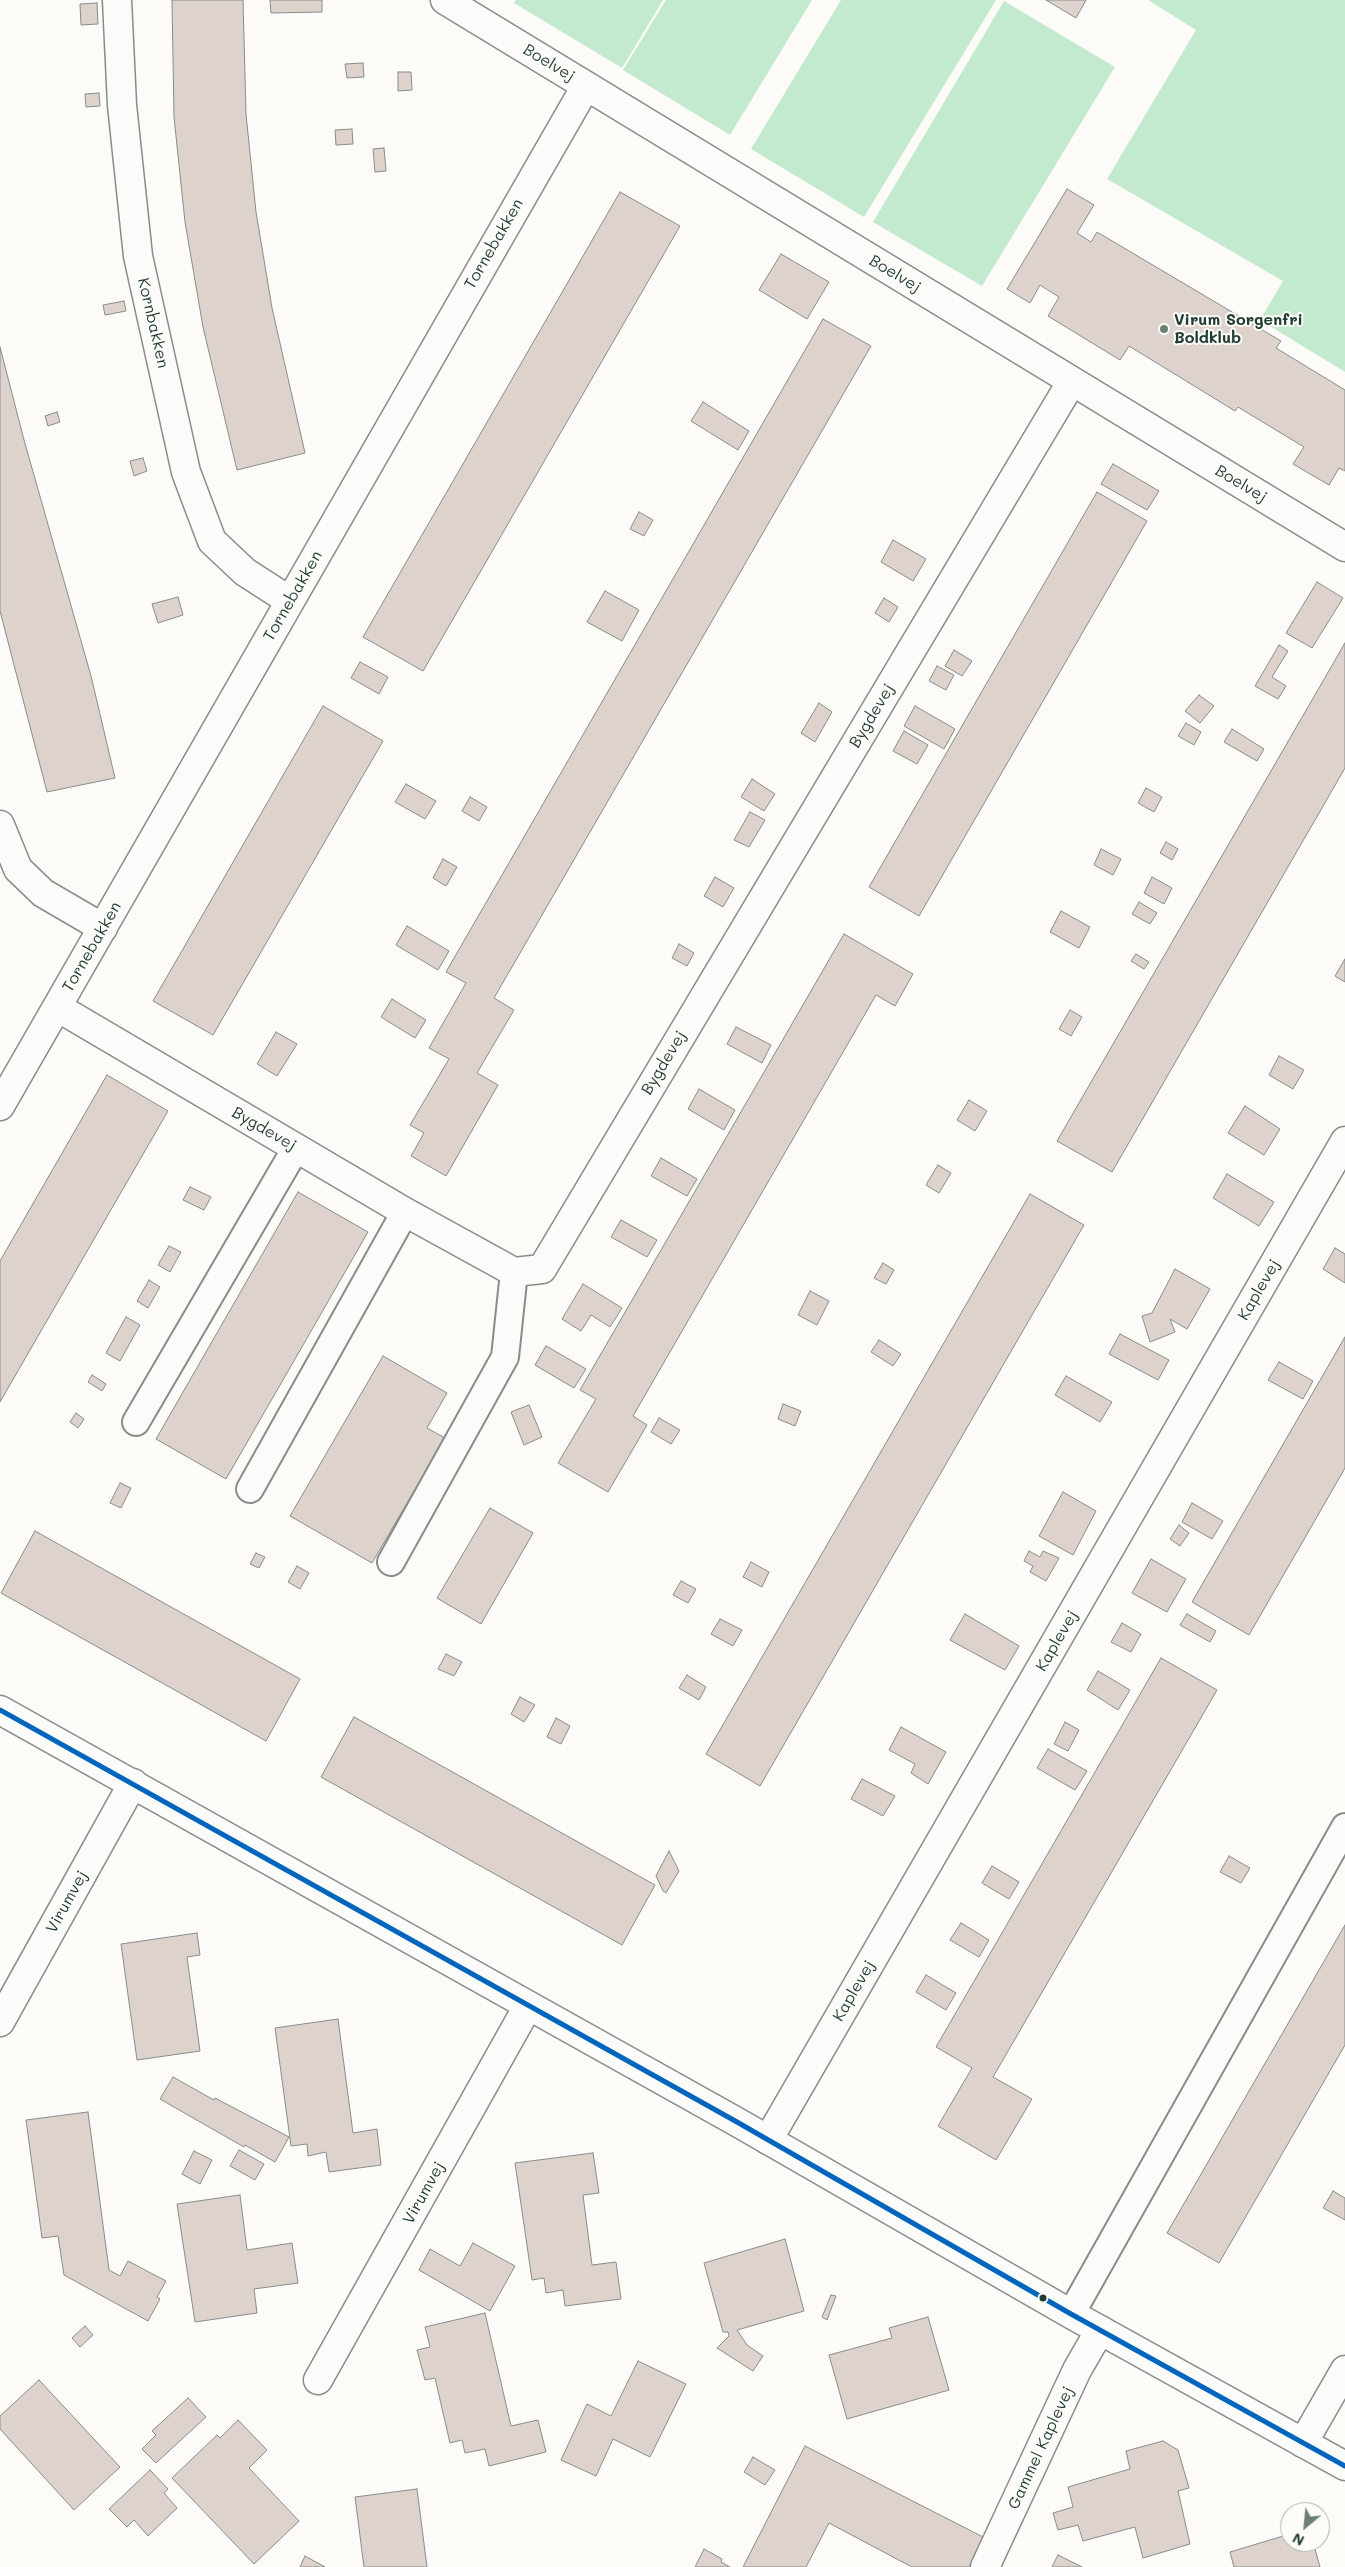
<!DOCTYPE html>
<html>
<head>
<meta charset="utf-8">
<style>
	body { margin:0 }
	#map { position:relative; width:1345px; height:2567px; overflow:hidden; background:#fcfbf8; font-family:Mali,sans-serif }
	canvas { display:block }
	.north { position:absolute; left:1280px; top:2502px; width:50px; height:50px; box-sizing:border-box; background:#fdfcf7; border:1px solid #a4b0a9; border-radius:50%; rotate:208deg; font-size:14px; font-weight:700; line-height:20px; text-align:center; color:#1f3d34 }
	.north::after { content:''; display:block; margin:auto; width:18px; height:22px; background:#6c8079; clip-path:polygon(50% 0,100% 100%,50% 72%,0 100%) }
</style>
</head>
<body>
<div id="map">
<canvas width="1345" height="2567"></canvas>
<div class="north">N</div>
</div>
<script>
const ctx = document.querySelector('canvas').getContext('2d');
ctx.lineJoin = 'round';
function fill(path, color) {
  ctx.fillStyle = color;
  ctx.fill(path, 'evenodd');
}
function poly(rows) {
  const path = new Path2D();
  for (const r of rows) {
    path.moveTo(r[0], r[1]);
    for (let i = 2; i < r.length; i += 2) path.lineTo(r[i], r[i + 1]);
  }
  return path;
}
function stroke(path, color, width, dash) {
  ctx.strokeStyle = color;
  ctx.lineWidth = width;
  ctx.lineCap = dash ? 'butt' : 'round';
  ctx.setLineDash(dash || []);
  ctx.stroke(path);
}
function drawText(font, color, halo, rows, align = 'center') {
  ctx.font = font + ' Mali,sans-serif';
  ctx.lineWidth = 4;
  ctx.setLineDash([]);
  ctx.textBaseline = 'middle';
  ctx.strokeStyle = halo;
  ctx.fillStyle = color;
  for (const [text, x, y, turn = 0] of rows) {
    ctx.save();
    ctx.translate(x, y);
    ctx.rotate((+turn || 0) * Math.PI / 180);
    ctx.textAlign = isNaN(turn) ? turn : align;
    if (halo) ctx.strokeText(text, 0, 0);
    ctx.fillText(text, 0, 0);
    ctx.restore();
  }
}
const green = poly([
	[516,0,663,0,622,68,514,3],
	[666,0,812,0,730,135,623,70],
	[841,0,996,0,864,217,751,149],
	[1148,0,1345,0,1345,372,1260,320,1283,281,1107,179,1196,30],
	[1004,1,1115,67,982,286,873,222]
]);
const building = poly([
	[172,0,243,0,246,114,256,212,272,308,305,453,237,470,203,327,185,222,174,117,172,0],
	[270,0,322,0,322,12,271,13,270,0],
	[1046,0,1086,0,1076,18,1046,0],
	[97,3,98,24,81,25,80,4,97,3],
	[363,63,364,77,347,78,345,64,363,63],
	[398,72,411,72,412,90,398,91,398,72],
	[99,93,100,106,86,107,85,94,99,93],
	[352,129,353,144,336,145,335,130,352,129],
	[384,148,386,171,375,172,373,149,384,148],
	[1067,189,1094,205,1077,233,1091,242,1097,232,1281,341,1276,348,1345,390,1345,471,1339,468,1329,485,1293,464,1304,447,1238,407,1235,411,1129,346,1120,360,1048,316,1059,297,1040,285,1030,303,1007,289,1067,189],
	[620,192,680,226,423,671,363,637,620,192],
	[781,254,829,282,807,319,759,290,781,254],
	[124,301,126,311,105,315,103,305,124,301],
	[823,319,871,346,494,998,514,1010,477,1073,498,1085,446,1176,411,1156,424,1133,410,1125,449,1059,429,1048,466,983,446,972,823,319],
	[0,347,24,440,91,676,115,778,47,792,0,611,0,347],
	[703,402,749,431,738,450,691,421,703,402],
	[57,412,60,422,48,426,45,416,57,412],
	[143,458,147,471,134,476,130,461,143,458],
	[1113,464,1159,491,1147,510,1101,484,1113,464],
	[1097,492,1147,521,919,916,869,887,1097,492],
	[639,512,653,520,644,536,630,529,639,512],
	[893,540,926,559,913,581,881,562,893,540],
	[1317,582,1343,598,1312,648,1286,633,1317,582],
	[605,591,639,610,622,641,587,622,605,591],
	[178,597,183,615,158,623,152,604,178,597],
	[884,598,898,607,889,622,875,613,884,598],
	[1345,643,1345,768,1112,1172,1057,1141,1345,643],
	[1279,645,1288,651,1272,677,1286,686,1278,699,1255,686,1279,645],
	[954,650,972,661,962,676,945,666,954,650],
	[360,662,388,677,379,694,351,678,360,662],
	[937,666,954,675,946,690,929,681,937,666],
	[1199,695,1214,706,1200,723,1185,711,1199,695],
	[819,703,832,712,815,742,801,733,819,703],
	[323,706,383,741,213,1035,153,1001,323,706],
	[915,706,955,729,944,749,904,726,915,706],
	[1186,723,1201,732,1194,745,1178,736,1186,723],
	[1232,729,1264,749,1257,761,1224,742,1232,729],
	[904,731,928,745,917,764,893,751,904,731],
	[752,779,775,794,764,811,741,797,752,779],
	[406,784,436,801,425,819,395,802,406,784],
	[1146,788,1162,797,1154,812,1138,803,1146,788],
	[470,797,487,807,479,821,462,811,470,797],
	[750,812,765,820,749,847,734,840,750,812],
	[1166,842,1178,849,1172,860,1160,853,1166,842],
	[1101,849,1121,859,1113,875,1094,865,1101,849],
	[443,859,457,867,446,886,433,878,443,859],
	[715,877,734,888,723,907,704,896,715,877],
	[1152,877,1172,888,1164,904,1144,893,1152,877],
	[1139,902,1157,913,1150,924,1132,914,1139,902],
	[1061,911,1090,927,1079,948,1050,932,1061,911],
	[407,926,449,951,438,970,396,945,407,926],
	[844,934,913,974,895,1006,876,995,633,1416,647,1425,608,1492,558,1463,596,1399,580,1390,844,934],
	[679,944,694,953,687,966,672,958,679,944],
	[1136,954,1149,962,1144,969,1131,961,1136,954],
	[1345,959,1345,982,1335,976,1345,959],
	[392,999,426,1020,415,1038,381,1017,392,999],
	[1070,1010,1082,1017,1071,1036,1059,1029,1070,1010],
	[736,1027,771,1045,762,1063,727,1044,736,1027],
	[276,1032,297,1044,277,1076,257,1064,276,1032],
	[1279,1056,1304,1070,1293,1089,1269,1075,1279,1056],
	[107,1075,168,1111,0,1402,0,1261,107,1075],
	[699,1089,735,1110,724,1130,688,1109,699,1089],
	[969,1100,987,1111,975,1131,957,1120,969,1100],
	[1245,1106,1280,1129,1264,1155,1228,1133,1245,1106],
	[661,1158,697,1179,687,1196,651,1176,661,1158],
	[938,1165,951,1173,939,1193,926,1185,938,1165],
	[1227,1174,1274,1202,1259,1226,1213,1198,1227,1174],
	[190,1187,211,1197,204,1210,183,1200,190,1187],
	[298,1192,368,1232,226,1479,156,1439,298,1192],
	[1030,1194,1084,1225,760,1786,706,1754,1030,1194],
	[621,1220,657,1240,647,1257,611,1237,621,1220],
	[169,1246,181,1252,170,1272,158,1265,169,1246],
	[1335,1248,1345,1254,1345,1283,1323,1269,1335,1248],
	[883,1263,894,1270,886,1284,874,1278,883,1263],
	[1175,1269,1210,1289,1187,1329,1170,1319,1175,1332,1150,1342,1142,1316,1152,1313,1175,1269],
	[149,1280,160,1287,148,1308,137,1301,149,1280],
	[583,1284,622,1308,610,1327,591,1315,581,1331,562,1319,583,1284],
	[810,1291,829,1301,817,1325,798,1315,810,1291],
	[126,1317,140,1325,120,1361,106,1353,126,1317],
	[1120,1334,1169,1360,1158,1380,1109,1354,1120,1334],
	[1345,1337,1345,1468,1249,1635,1192,1602,1345,1337],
	[879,1340,901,1354,893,1366,871,1352,879,1340],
	[546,1346,586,1369,574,1388,535,1365,546,1346],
	[383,1356,447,1393,427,1428,445,1438,372,1563,290,1516,383,1356],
	[1279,1362,1313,1381,1303,1399,1268,1380,1279,1362],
	[92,1375,106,1384,102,1391,88,1382,92,1375],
	[1066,1376,1112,1402,1100,1422,1055,1395,1066,1376],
	[783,1404,801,1411,795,1426,778,1419,783,1404],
	[529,1405,542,1437,524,1445,511,1412,529,1405],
	[76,1413,84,1419,78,1428,70,1422,76,1413],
	[659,1418,680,1430,671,1444,651,1432,659,1418],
	[120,1483,131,1488,121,1508,110,1503,120,1483],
	[1063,1492,1096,1511,1073,1555,1039,1536,1063,1492],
	[1192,1503,1223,1521,1212,1539,1182,1522,1192,1503],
	[490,1508,533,1533,481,1624,437,1598,490,1508],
	[1179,1525,1189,1533,1180,1546,1170,1539,1179,1525],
	[35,1531,300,1679,266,1741,1,1593,35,1531],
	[1029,1551,1040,1557,1043,1551,1059,1558,1046,1581,1030,1572,1033,1566,1024,1561,1029,1551],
	[256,1553,265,1557,259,1568,250,1564,256,1553],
	[1151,1559,1186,1579,1167,1612,1132,1593,1151,1559],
	[751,1562,769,1572,762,1587,743,1577,751,1562],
	[297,1566,309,1573,300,1589,288,1582,297,1566],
	[681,1581,696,1589,688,1603,673,1595,681,1581],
	[965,1614,1019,1646,1005,1670,950,1640,965,1614],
	[1187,1614,1216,1631,1210,1642,1180,1625,1187,1614],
	[720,1619,742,1630,733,1646,711,1634,720,1619],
	[1122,1623,1141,1634,1131,1652,1111,1642,1122,1623],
	[446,1654,462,1662,454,1676,438,1669,446,1654],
	[1161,1658,1217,1690,993,2077,1032,2099,996,2160,938,2126,972,2068,936,2047,1161,1658],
	[1098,1671,1130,1690,1118,1710,1087,1690,1098,1671],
	[687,1675,706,1687,699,1700,679,1688,687,1675],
	[520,1697,535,1705,524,1722,511,1714,520,1697],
	[354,1717,655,1885,622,1945,321,1777,354,1717],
	[556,1718,570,1726,561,1744,547,1737,556,1718],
	[1065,1722,1079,1730,1068,1751,1054,1744,1065,1722],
	[901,1727,946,1752,928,1784,911,1773,915,1764,889,1750,901,1727],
	[1048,1749,1087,1771,1075,1790,1037,1768,1048,1749],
	[862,1779,895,1796,883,1816,851,1799,862,1779],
	[669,1851,679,1871,666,1893,663,1891,656,1876,669,1851],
	[1229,1856,1250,1868,1241,1883,1220,1872,1229,1856],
	[992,1866,1019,1882,1009,1899,982,1883,992,1866],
	[961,1923,989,1940,979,1957,950,1940,961,1923],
	[1345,1925,1345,2045,1219,2263,1167,2233,1345,1925],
	[197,1933,200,1955,187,1957,200,2051,137,2060,121,1944,197,1933],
	[926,1975,956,1993,946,2010,916,1992,926,1975],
	[338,2019,353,2133,377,2129,381,2165,329,2172,326,2152,308,2156,307,2144,291,2146,275,2028,338,2019],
	[173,2077,214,2100,215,2098,289,2137,275,2162,245,2145,244,2147,160,2099,173,2077],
	[88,2112,109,2270,120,2276,128,2261,166,2281,157,2297,160,2299,148,2321,64,2275,58,2236,42,2238,26,2120,88,2112],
	[239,2150,264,2164,255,2180,230,2166,239,2150],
	[194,2151,212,2160,200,2184,182,2174,194,2151],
	[593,2153,599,2193,583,2195,592,2265,616,2262,621,2299,565,2306,563,2290,546,2293,544,2278,532,2280,515,2163,593,2153],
	[1333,2191,1345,2198,1345,2220,1323,2208,1333,2191],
	[240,2195,247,2250,292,2243,298,2283,254,2289,257,2313,195,2322,177,2204,240,2195],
	[785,2239,804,2311,737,2330,747,2345,763,2356,753,2371,717,2348,729,2336,728,2332,723,2332,704,2263,785,2239],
	[473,2243,515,2266,490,2311,419,2270,430,2249,460,2266,473,2243],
	[831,2295,836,2296,827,2320,822,2317,831,2295],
	[485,2313,511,2426,538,2420,546,2452,489,2466,485,2449,465,2453,462,2440,450,2443,435,2378,425,2380,417,2350,430,2347,425,2327,485,2313],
	[928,2317,949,2390,847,2419,829,2355,892,2338,889,2328,928,2317],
	[85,2326,93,2335,80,2347,72,2338,85,2326],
	[638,2361,686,2384,650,2457,613,2439,596,2476,561,2460,587,2404,611,2416,638,2361],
	[39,2380,120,2467,74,2510,0,2429,0,2416,39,2380],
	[188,2398,206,2417,156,2463,142,2449,156,2435,152,2431,188,2398],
	[238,2420,267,2450,249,2468,299,2521,254,2564,172,2478,217,2435,220,2438,238,2420],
	[1163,2441,1178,2450,1189,2488,1178,2491,1190,2544,1143,2558,1135,2527,1083,2541,1078,2525,1058,2530,1053,2513,1073,2507,1068,2487,1130,2469,1126,2451,1163,2441],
	[805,2446,985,2538,970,2567,912,2567,829,2523,806,2567,743,2567,805,2446],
	[753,2457,775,2470,765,2485,744,2472,753,2457],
	[150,2470,168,2489,164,2493,177,2508,148,2536,134,2520,127,2527,109,2509,150,2470],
	[417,2489,427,2567,364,2567,355,2497,417,2489],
	[1290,2534,1290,2542,1313,2542,1320,2567,1234,2567,1230,2552,1290,2534],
	[704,2549,722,2559,721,2562,730,2567,695,2567,704,2549],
	[1058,2555,1082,2567,1052,2567,1058,2555],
	[305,2556,325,2567,300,2567,305,2556]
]);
const service = poly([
	[136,1422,296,1148],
	[250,1489,405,1212],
	[391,1562,505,1357,514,1272],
	[1071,2314,1345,1827]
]);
const minor = poly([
	[117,0,122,105,138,256,186,472,212,541,245,572,290,601],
	[445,0,1345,547],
	[0,825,18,869,43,893,103,928],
	[57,1007,405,1212,514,1272,542,1269,1072,381],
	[0,1106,586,86],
	[0,2022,133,1783],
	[768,2140,1345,1141],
	[318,2380,528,2006],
	[1303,2443,1345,2370],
	[985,2567,1077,2370,1100,2330]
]);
const tertiary = poly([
	[0,1710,737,2122,1071,2314,1345,2466]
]);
const bus1 = poly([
	[0,1710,737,2122,1071,2314,1345,2466]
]);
const markers = [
	[1164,329,5,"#6c8079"],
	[1043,2298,4.5,"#1f3d34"]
];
const streetNames = [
	["Boelvej",549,63,31],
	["Tornebakken",494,244,-60],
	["Boelvej",895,274,31],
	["Kornbakken",153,323,77],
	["Boelvej",1241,484,31],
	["Tornebakken",293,596,-60],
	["Bygdevej",872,716,-59],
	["Tornebakken",92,947,-60],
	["Bygdevej",664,1063,-59],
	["Bygdevej",264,1129,30],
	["Kaplevej",1259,1290,-60],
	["Kaplevej",1057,1641,-60],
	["Virumvej",67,1902,-61],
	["Kaplevej",854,1991,-60],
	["Virumvej",424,2193,-61],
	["Gammel Kaplevej",1041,2448,-65]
];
const poiNames = [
	["Virum Sorgenfri",1174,320],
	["Boldklub",1174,338]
];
fill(green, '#c3eace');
fill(building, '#ddd3cc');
stroke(building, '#888d8a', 1);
stroke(service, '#888d8a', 30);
stroke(minor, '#888d8a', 31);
stroke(tertiary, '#888d8a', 31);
stroke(service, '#fbfbf9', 26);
stroke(minor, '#fbfbf9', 28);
stroke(tertiary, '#fbfbf9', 28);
stroke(bus1, '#0065bd', 5);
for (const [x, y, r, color] of markers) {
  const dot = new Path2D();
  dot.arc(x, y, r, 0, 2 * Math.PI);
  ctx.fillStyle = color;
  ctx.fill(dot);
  stroke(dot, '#fdfcf7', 2);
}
drawText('16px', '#1f3d34', '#fdfcf7', streetNames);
drawText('bold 16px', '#1f3d34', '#fdfcf7', poiNames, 'left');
</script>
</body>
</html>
